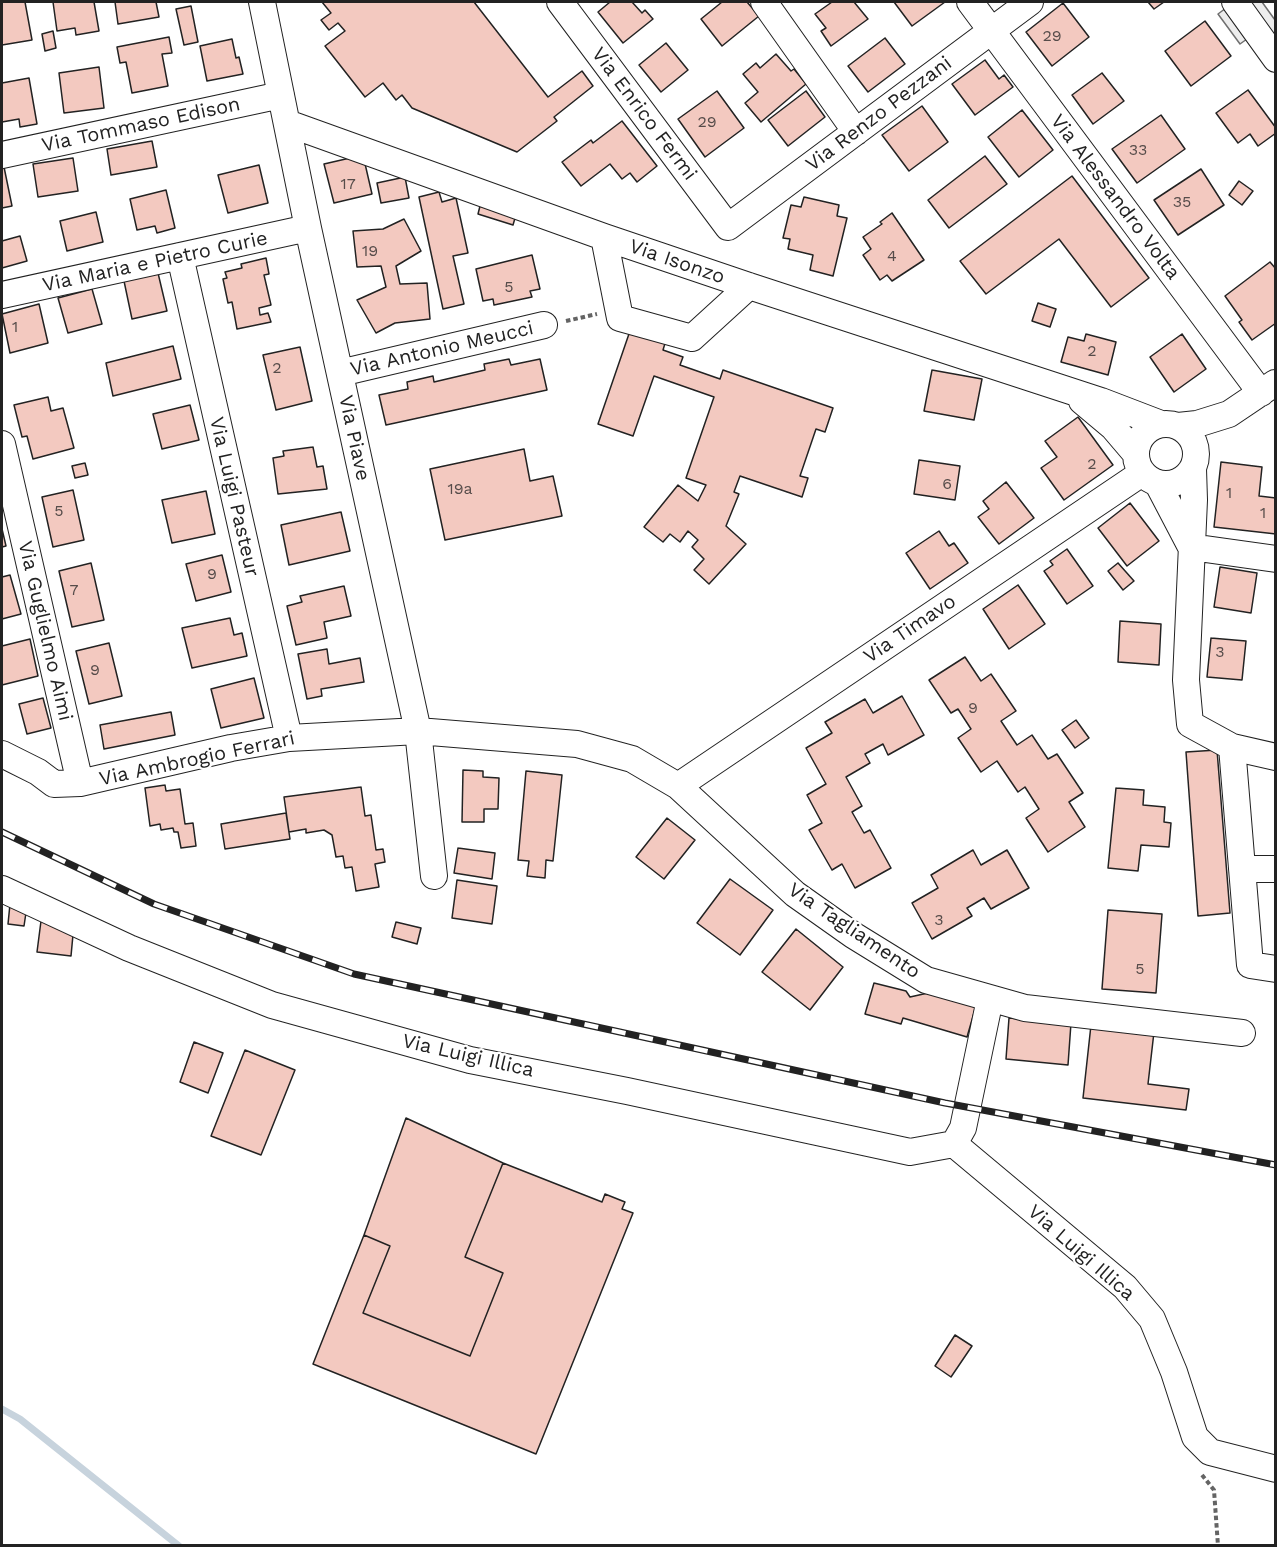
<!DOCTYPE html>
<html>
<head>
<meta charset="utf-8">
<style>
	body { margin:0 }
	#map { position:relative; width:1277px; height:1547px; overflow:hidden; background:#fff; font-family:"Work Sans",sans-serif }
	canvas { display:block }
	.frame { position:absolute; inset:0; border:3px solid #222; pointer-events:none }
</style>
</head>
<body>
<div id="map">
<canvas width="1277" height="1547"></canvas>
<div class="frame"></div>
</div>
<script>
const ctx = document.querySelector('canvas').getContext('2d');
ctx.lineJoin = 'round';
function fill(path, color) {
  ctx.fillStyle = color;
  ctx.fill(path, 'evenodd');
}
function poly(rows) {
  const path = new Path2D();
  for (const r of rows) {
    if (r.length === 3) {
      path.moveTo(r[0] + r[2], r[1]);
      path.arc(r[0], r[1], r[2], 0, 2 * Math.PI);
      continue;
    }
    path.moveTo(r[0], r[1]);
    for (let i = 2; i < r.length; i += 2) path.lineTo(r[i], r[i + 1]);
  }
  return path;
}
function stroke(path, color, width, dash) {
  ctx.strokeStyle = color;
  ctx.lineWidth = width;
  ctx.lineCap = dash ? 'butt' : 'round';
  ctx.setLineDash(dash || []);
  ctx.stroke(path);
}
function drawText(font, color, halo, rows, align = 'center') {
  ctx.font = font + ' "Work Sans",sans-serif';
  ctx.lineWidth = 4.5;
  ctx.setLineDash([]);
  ctx.textBaseline = 'middle';
  ctx.strokeStyle = halo;
  ctx.fillStyle = color;
  for (const [text, x, y, turn = 0] of rows) {
    ctx.save();
    ctx.translate(x, y);
    ctx.rotate((+turn || 0) * Math.PI / 180);
    ctx.textAlign = isNaN(turn) ? turn : align;
    if (halo) ctx.strokeText(text, 0, 0);
    ctx.fillText(text, 0, 0);
    ctx.restore();
  }
}
const parking = poly([
	[1250,2,1262,2,1275,20,1275,36,1250,2],
	[1226,8,1247,39,1240,44,1218,14,1226,8]
]);
const stream = poly([
	[2,1409,20,1419,179,1546]
]);
const building = poly([
	[2,2,25,2,32,40,2,45,2,2],
	[53,2,94,2,99,31,76,35,75,28,57,31,53,2],
	[115,2,156,2,159,17,118,24,115,2],
	[322,2,474,2,548,97,582,71,593,86,554,117,557,121,517,152,412,108,402,95,396,100,383,83,365,97,325,46,345,31,338,23,329,30,321,20,331,13,322,2],
	[610,2,632,2,642,13,645,10,653,19,623,43,598,12,610,2],
	[722,2,747,2,759,16,722,46,701,19,722,2],
	[832,2,854,2,868,19,831,46,821,31,826,28,815,14,832,2],
	[894,2,945,2,912,26,894,2],
	[1148,2,1164,2,1154,9,1148,2],
	[1063,3,1089,37,1052,66,1026,32,1063,3],
	[191,6,198,42,184,45,176,9,191,6],
	[1205,21,1231,56,1191,86,1165,51,1205,21],
	[53,31,56,48,45,51,42,34,53,31],
	[169,37,172,53,162,54,168,86,132,93,126,62,120,63,117,47,169,37],
	[885,38,905,64,868,92,848,66,885,38],
	[232,39,236,58,239,57,243,74,207,81,200,46,232,39],
	[666,43,688,70,661,92,639,65,666,43],
	[776,54,791,71,794,69,806,84,761,122,745,103,758,92,743,74,756,63,760,68,776,54],
	[985,60,999,79,1004,75,1013,87,975,115,952,84,985,60],
	[99,67,104,108,64,113,59,73,99,67],
	[1102,73,1124,101,1093,124,1072,95,1102,73],
	[29,78,37,124,20,127,19,119,2,122,2,83,29,78],
	[1248,90,1276,128,1276,133,1258,146,1250,134,1238,143,1216,113,1248,90],
	[717,91,744,128,705,157,678,119,717,91],
	[806,91,825,117,788,146,768,120,806,91],
	[922,106,948,142,909,171,882,135,922,106],
	[1022,110,1053,150,1019,177,988,137,1022,110],
	[1161,115,1185,149,1137,183,1112,149,1161,115],
	[622,121,657,166,637,182,630,173,622,179,610,164,581,186,562,162,591,140,593,143,622,121],
	[152,141,157,167,111,175,107,149,152,141],
	[363,155,372,194,334,203,324,164,363,155],
	[985,156,1007,184,949,228,928,200,985,156],
	[73,158,78,191,38,197,33,164,73,158],
	[259,165,268,203,228,213,218,175,259,165],
	[2,167,4,167,12,206,2,208,2,167],
	[1201,169,1224,205,1178,235,1154,200,1201,169],
	[1072,176,1149,278,1111,307,1059,239,986,294,960,261,1072,176],
	[405,177,409,198,381,203,377,183,405,177],
	[1239,181,1253,191,1242,205,1229,195,1239,181],
	[166,190,175,228,157,233,155,226,137,230,130,199,166,190],
	[439,192,442,202,456,198,468,253,453,256,464,304,443,309,419,197,439,192],
	[804,197,839,205,837,216,847,218,833,276,810,270,813,255,788,249,790,239,783,238,791,205,801,207,804,197],
	[482,198,518,208,513,225,478,214,482,198],
	[96,212,103,242,67,251,60,221,96,212],
	[892,213,924,260,892,281,887,275,880,280,863,255,871,249,863,237,882,224,880,222,892,213],
	[404,219,421,251,396,266,400,284,427,283,430,319,395,323,376,333,357,300,386,287,381,266,357,267,353,231,383,229,404,219],
	[20,236,27,261,2,268,2,241,20,236],
	[532,255,540,289,530,291,532,297,494,305,493,299,483,301,476,269,532,255],
	[266,258,269,274,264,275,271,305,259,308,260,315,268,313,271,322,237,329,232,302,228,303,223,279,227,278,225,272,242,268,241,264,266,258],
	[1270,262,1276,269,1276,323,1252,340,1239,322,1242,320,1225,296,1270,262],
	[158,273,167,311,132,319,124,281,158,273],
	[92,289,102,324,68,333,58,298,92,289],
	[1038,303,1056,309,1050,327,1032,321,1038,303],
	[39,304,48,343,10,353,2,314,39,304],
	[631,328,666,340,663,350,683,357,680,365,720,379,723,370,833,408,825,432,816,429,800,476,808,478,802,497,740,476,734,492,739,494,726,526,746,544,709,584,694,570,704,559,692,547,698,540,688,531,680,542,670,534,663,542,644,527,678,485,698,501,706,485,686,478,714,397,654,376,633,436,598,424,631,328],
	[1086,334,1116,342,1108,375,1061,362,1068,337,1084,341,1086,334],
	[1182,334,1206,369,1174,392,1150,357,1182,334],
	[173,346,181,379,113,396,106,363,173,346],
	[300,347,312,401,276,410,263,355,300,347],
	[509,359,511,365,540,359,547,390,386,425,379,395,408,389,407,382,433,376,434,382,485,370,484,364,509,359],
	[932,370,982,379,974,420,924,411,932,370],
	[48,397,51,411,63,408,74,448,33,459,27,436,22,437,14,405,48,397],
	[190,405,199,440,162,449,153,414,190,405],
	[1078,417,1113,465,1064,500,1041,468,1057,457,1045,441,1078,417],
	[313,447,317,467,323,466,327,489,278,494,273,458,284,456,283,451,313,447],
	[524,449,530,481,553,476,562,516,445,540,430,469,524,449],
	[919,460,960,466,955,500,914,494,919,460],
	[1221,462,1262,467,1259,496,1276,498,1276,534,1214,527,1221,462],
	[85,463,88,475,75,478,72,466,85,463],
	[1006,482,1034,518,999,544,978,517,989,509,983,501,1006,482],
	[73,490,84,540,53,547,42,497,73,490],
	[206,491,215,534,172,543,162,500,206,491],
	[1130,503,1159,541,1127,566,1098,528,1130,503],
	[341,512,350,551,289,565,281,525,341,512],
	[2,529,6,546,2,547,2,529],
	[939,531,949,546,954,543,968,563,930,589,906,553,939,531],
	[1067,549,1093,586,1067,604,1044,571,1053,565,1050,561,1067,549],
	[222,555,231,592,196,601,186,564,222,555],
	[91,563,104,620,72,627,59,571,91,563],
	[1118,563,1134,581,1123,590,1108,571,1118,563],
	[1220,567,1257,573,1251,613,1214,607,1220,567],
	[10,575,21,614,2,619,2,577,10,575],
	[1018,585,1045,624,1009,649,983,609,1018,585],
	[344,586,351,616,324,622,327,638,296,645,287,606,302,602,300,596,344,586],
	[230,618,234,635,242,633,247,656,192,668,182,628,230,618],
	[1120,621,1161,624,1159,665,1118,662,1120,621],
	[1211,638,1246,641,1242,680,1207,677,1211,638],
	[30,639,38,676,2,685,2,646,30,639],
	[109,643,122,696,89,704,76,651,109,643],
	[327,649,329,664,360,658,364,682,321,689,322,696,307,699,298,654,327,649],
	[965,657,981,681,991,674,1016,711,1001,721,1017,745,1032,735,1048,759,1057,754,1083,793,1069,802,1085,827,1048,852,1026,818,1039,809,1025,787,1018,792,997,761,981,772,958,738,971,729,958,709,951,713,929,680,965,657],
	[254,678,264,718,221,728,211,689,254,678],
	[902,696,924,735,888,755,883,744,865,754,870,763,846,777,862,806,852,812,864,833,870,830,891,868,855,888,842,864,832,870,809,830,822,823,807,795,826,784,806,748,832,733,825,722,865,699,873,713,902,696],
	[43,698,51,728,27,734,19,704,43,698],
	[171,712,175,735,104,749,100,725,171,712],
	[1076,720,1089,738,1075,748,1062,730,1076,720],
	[1217,750,1230,913,1198,916,1186,752,1217,750],
	[463,770,483,771,483,777,499,778,498,809,484,809,484,822,462,822,463,770],
	[526,771,562,775,553,861,546,860,545,878,527,876,529,861,518,860,526,771],
	[165,785,166,791,180,789,185,824,193,823,196,846,181,848,178,832,174,832,173,828,161,830,160,824,150,826,145,788,165,785],
	[361,787,365,816,371,815,376,850,383,849,385,862,375,864,379,887,356,891,352,867,345,868,343,856,336,857,332,835,324,830,306,833,306,829,289,832,284,797,361,787],
	[1116,788,1144,790,1143,805,1165,807,1164,822,1171,823,1169,847,1141,845,1138,871,1108,868,1116,788],
	[286,813,290,839,225,849,221,824,286,813],
	[667,818,695,840,664,879,636,857,667,818],
	[458,848,495,853,492,879,454,873,458,848],
	[973,850,981,865,1007,850,1029,888,991,909,984,898,967,908,972,916,932,939,912,903,938,888,931,875,973,850],
	[730,879,773,910,740,955,697,923,730,879],
	[457,880,497,886,492,924,452,918,457,880],
	[10,904,27,906,24,926,8,924,10,904],
	[1108,910,1162,914,1156,993,1102,989,1108,910],
	[41,921,74,924,71,956,37,952,41,921],
	[396,922,421,928,417,944,392,937,396,922],
	[796,929,843,967,810,1010,762,972,796,929],
	[874,983,906,991,910,997,928,993,976,1006,967,1037,903,1018,901,1024,865,1014,874,983],
	[1009,1018,1071,1023,1068,1065,1006,1059,1009,1018],
	[1091,1025,1154,1032,1148,1084,1189,1089,1186,1110,1083,1098,1091,1025],
	[194,1042,223,1053,208,1093,180,1082,194,1042],
	[245,1050,295,1070,261,1155,211,1136,245,1050],
	[406,1118,503,1163,465,1257,503,1273,470,1356,363,1313,390,1246,364,1235,406,1118],
	[503,1163,602,1202,605,1194,625,1202,622,1209,633,1213,536,1454,313,1364,364,1235,390,1246,363,1313,470,1356,503,1273,465,1257,503,1163],
	[955,1335,972,1346,951,1377,935,1366,955,1335]
]);
const path = poly([
	[566,321,597,314],
	[1202,1475,1214,1490,1218,1546]
]);
const minor = poly([
	[262,2,308,228,418,731,434,876],
	[560,2,728,227,1030,2],
	[764,2,856,132],
	[970,2,1261,393],
	[1235,2,1276,59],
	[287,123,604,237,749,286,1101,401,1161,424],
	[2,155,281,95],
	[604,237,620,318,692,338,749,286],
	[180,256,289,738],
	[2,295,308,228],
	[340,373,544,325],
	[1082,401,1113,427,1136,454],
	[1166,454,30],
	[1178,426,1197,424,1229,414,1275,383],
	[2,444,80,783],
	[1193,469,1194,500,1186,680,1190,724,1232,747,1276,757],
	[1158,484,1191,547],
	[1191,547,1276,559],
	[1232,747,1250,965,1276,969],
	[2,754,38,772,54,784,80,783,231,748,289,738,418,731,577,744,632,759,678,786,795,894,853,935,926,980,1025,1008,1242,1033],
	[678,786,1142,473],
	[1242,869,1276,869],
	[2,889,129,948,272,1005,470,1060,627,1091,910,1152,954,1144,963,1128,990,999],
	[954,1144,1125,1287,1152,1319,1174,1372,1195,1437,1210,1452,1276,1469]
]);
const rail = poly([
	[2,832,154,904,354,974,945,1103,1276,1165]
]);
const numberNames = [
	["29",1052,36],
	["29",707,122],
	["33",1138,150],
	["17",348,184],
	["35",1182,202],
	["19",370,251],
	["4",892,256],
	["5",509,287],
	["1",15,327],
	["2",1092,351],
	["2",277,368],
	["2",1092,464],
	["6",947,484],
	["19a",460,489],
	["1",1229,493],
	["5",59,511],
	["1",1263,513],
	["9",212,574],
	["7",74,590],
	["3",1220,652],
	["9",95,670],
	["9",973,708],
	["3",939,920],
	["5",1140,969]
];
const streetNames = [
	["Via Enrico Fermi",644,114,53],
	["Via Renzo Pezzani",879,114,-37],
	["Via Tommaso Edison",141,125,-12],
	["Via Alessandro Volta",1115,197,53],
	["Via Maria e Pietro Curie",155,262,-12],
	["Via Isonzo",677,262,19],
	["Via Antonio Meucci",442,349,-13],
	["Via Piave",354,438,78],
	["Via Luigi Pasteur",234,497,77],
	["Via Timavo",910,629,-34],
	["Via Guglielmo Aimi",45,631,77],
	["Via Ambrogio Ferrari",197,759,-12],
	["Via Tagliamento",854,931,34],
	["Via Luigi Illica",468,1056,13],
	["Via Luigi Illica",1081,1253,41]
];
fill(parking, '#ededed');
stroke(parking, '#6f6f6f', 1.5);
stroke(stream, '#c7d3dd', 7);
fill(building, '#f3c9c0');
stroke(building, '#222', 1.5);
stroke(minor, '#222', 28);
stroke(path, '#646464', 4, [4.5, 3]);
stroke(minor, '#fff', 26);
stroke(rail, '#222', 7);
stroke(rail, '#fff', 4.5, [14]);
drawText('16px', '#564c4a', null, numberNames);
drawText('20px', '#222', '#fff', streetNames);
</script>
</body>
</html>
